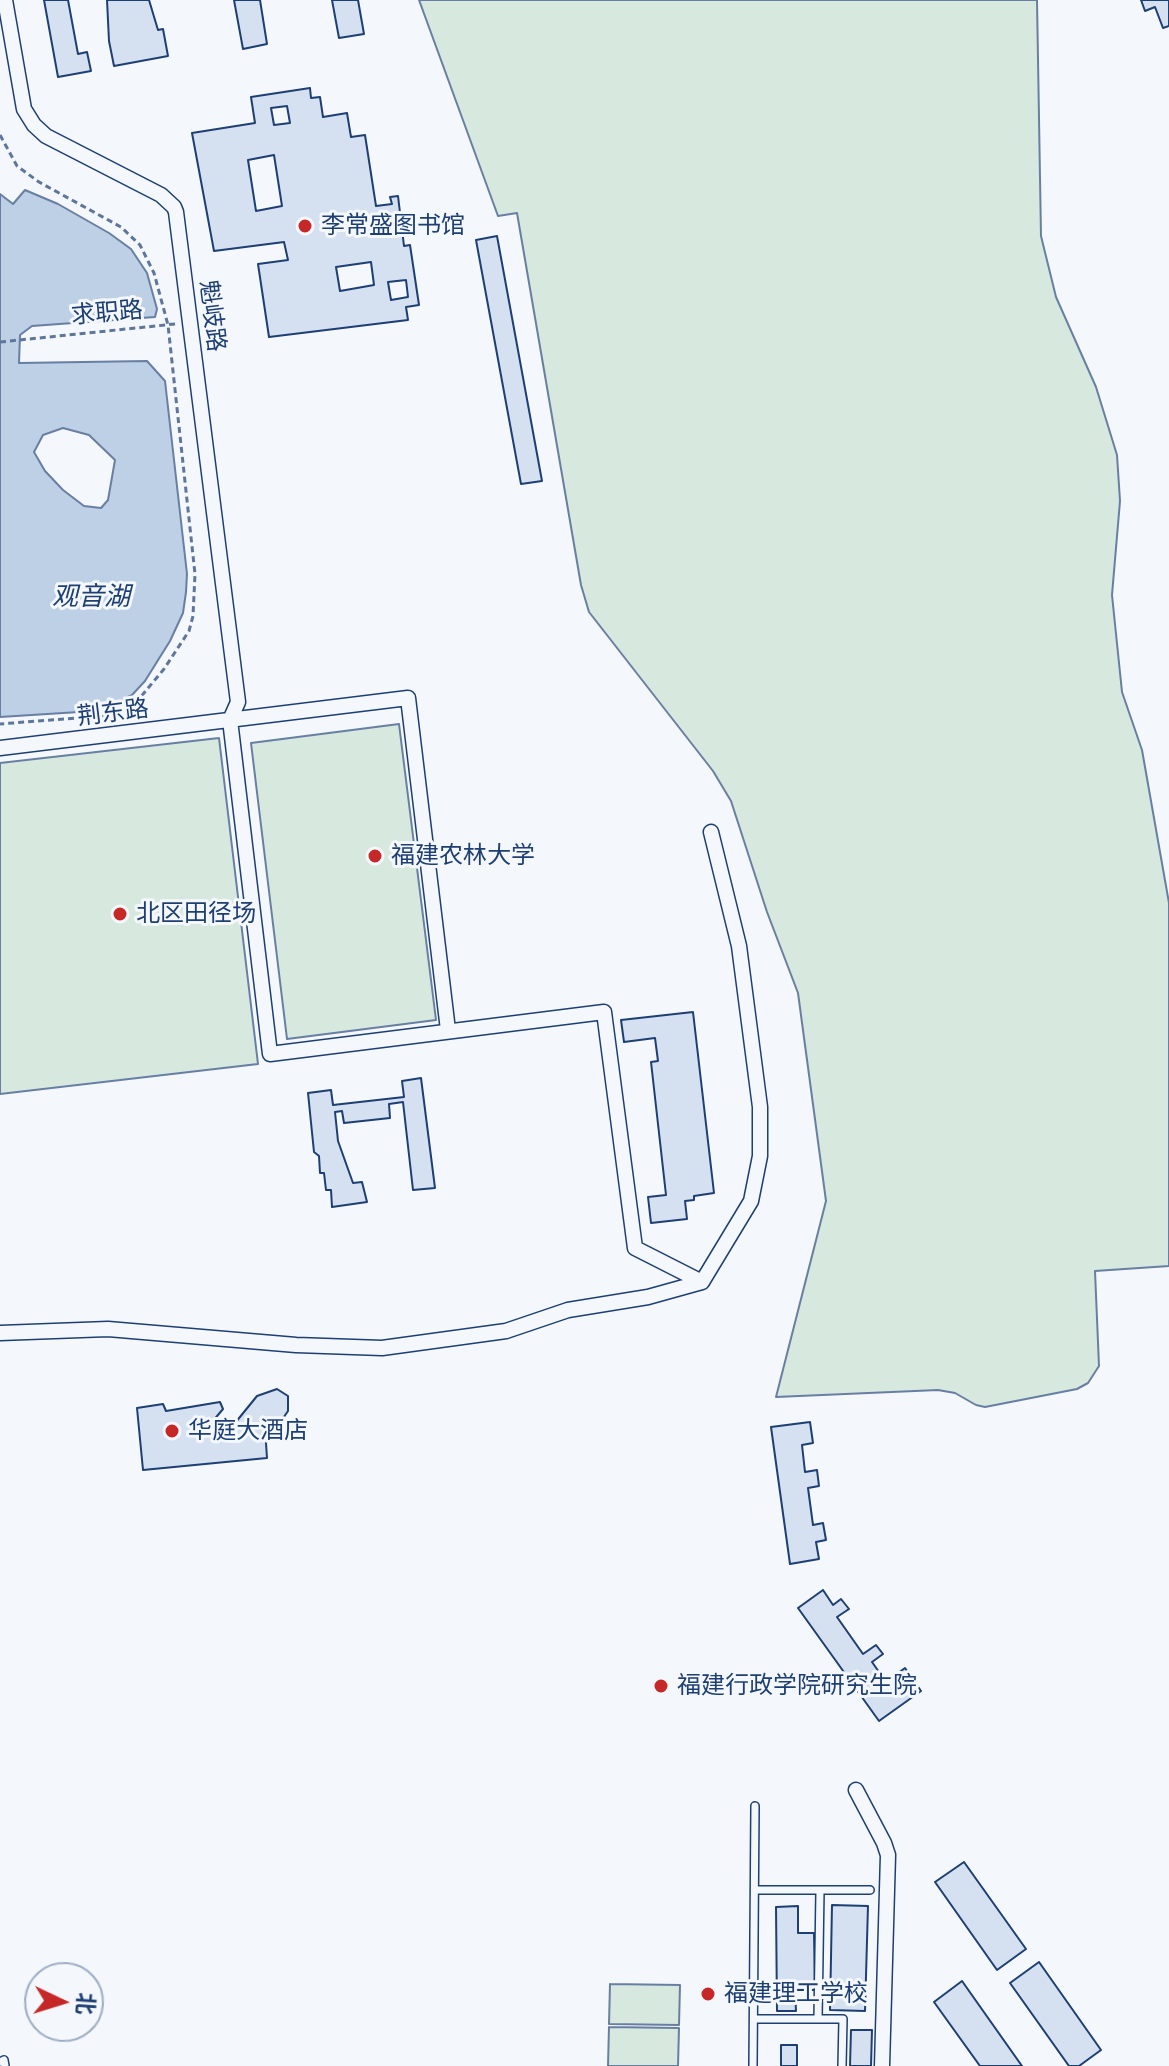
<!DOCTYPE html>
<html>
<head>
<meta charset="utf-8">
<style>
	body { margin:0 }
	#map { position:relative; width:1169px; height:2066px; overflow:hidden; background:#f4f7fb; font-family:Mulish,"Noto Sans SC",sans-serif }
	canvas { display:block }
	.north { position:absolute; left:24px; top:1962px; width:80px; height:80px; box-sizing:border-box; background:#f4f7fb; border:2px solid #9eadc5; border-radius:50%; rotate:94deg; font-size:22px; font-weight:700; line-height:32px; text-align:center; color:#1d3f73 }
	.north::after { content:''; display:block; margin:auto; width:28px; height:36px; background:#c62828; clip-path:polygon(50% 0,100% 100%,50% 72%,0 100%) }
</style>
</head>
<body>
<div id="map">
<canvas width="1169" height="2066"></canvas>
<div class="north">北</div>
</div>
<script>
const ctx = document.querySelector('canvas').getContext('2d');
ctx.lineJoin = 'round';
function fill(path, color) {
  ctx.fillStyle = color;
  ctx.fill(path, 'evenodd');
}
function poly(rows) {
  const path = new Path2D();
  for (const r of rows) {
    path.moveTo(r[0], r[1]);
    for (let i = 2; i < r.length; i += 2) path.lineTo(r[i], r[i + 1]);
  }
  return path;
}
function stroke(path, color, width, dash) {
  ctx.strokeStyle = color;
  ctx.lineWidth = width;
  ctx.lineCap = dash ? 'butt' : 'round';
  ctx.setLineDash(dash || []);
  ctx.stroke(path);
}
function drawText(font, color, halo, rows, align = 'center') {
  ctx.font = font + ' Mulish,"Noto Sans SC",sans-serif';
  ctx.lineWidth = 6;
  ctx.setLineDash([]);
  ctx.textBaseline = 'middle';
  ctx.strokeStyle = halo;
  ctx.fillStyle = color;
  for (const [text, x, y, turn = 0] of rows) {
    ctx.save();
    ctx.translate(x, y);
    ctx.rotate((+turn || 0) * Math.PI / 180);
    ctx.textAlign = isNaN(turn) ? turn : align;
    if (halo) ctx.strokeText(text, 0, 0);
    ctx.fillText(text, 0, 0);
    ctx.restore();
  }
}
const green = poly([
	[419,0,1037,0,1041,236,1056,297,1096,387,1117,455,1120,501,1112,595,1122,692,1142,750,1169,903,1169,1266,1095,1271,1099,1366,1088,1383,1077,1389,985,1407,976,1405,955,1393,938,1390,776,1397,826,1201,798,993,767,912,731,801,713,771,589,612,581,585,517,213,498,216,419,0],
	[399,724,436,1020,287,1039,251,743,399,724],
	[219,738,258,1064,0,1094,0,763,219,738],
	[610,1984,680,1985,679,2025,609,2024,610,1984],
	[609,2027,679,2028,678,2066,608,2066,609,2027]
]);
const water = poly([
	[25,190,58,204,109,233,131,249,147,273,157,309,155,317,32,326,20,335,19,363,147,361,165,381,187,574,186,592,183,613,170,641,145,681,132,695,115,704,79,712,0,717,0,194,13,204,25,190],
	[63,428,89,435,115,460,108,500,101,508,84,506,63,490,45,471,34,452,43,435,63,428]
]);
const building = poly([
	[44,0,68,0,78,54,87,52,91,71,58,77,44,0],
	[107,0,149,0,158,30,163,29,168,56,114,66,109,41,107,0],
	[234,0,260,0,267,44,243,49,234,0],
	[332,0,358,0,364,34,339,38,332,0],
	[1141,0,1169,0,1169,26,1163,28,1155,7,1145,11,1141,0],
	[310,88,311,98,320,97,323,117,347,113,351,137,365,135,376,206,392,204,390,197,398,196,404,246,410,245,419,305,406,307,408,320,269,337,258,264,288,260,284,242,214,251,192,133,255,123,251,97,310,88],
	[287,106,290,123,274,125,271,108,287,106],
	[274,155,282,206,256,211,248,160,274,155],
	[371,262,374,285,340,291,336,267,371,262],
	[406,280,408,297,391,300,388,282,406,280],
	[497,236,542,481,521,484,476,240,497,236],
	[693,1012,714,1193,694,1196,694,1200,685,1201,687,1219,651,1223,648,1197,666,1195,651,1062,658,1061,655,1038,624,1042,621,1020,693,1012],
	[421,1078,435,1188,413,1190,403,1102,389,1104,390,1118,344,1123,342,1111,335,1112,338,1141,353,1183,362,1182,367,1202,332,1207,331,1190,326,1190,324,1173,320,1173,319,1156,314,1152,308,1093,331,1090,333,1105,404,1097,402,1081,421,1078],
	[277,1389,288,1396,288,1411,266,1443,267,1458,143,1470,137,1408,163,1404,166,1411,220,1402,223,1409,202,1434,231,1428,257,1396,277,1389],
	[810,1422,813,1443,802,1445,805,1472,817,1470,819,1486,808,1488,813,1525,823,1523,826,1540,816,1542,819,1559,790,1564,771,1427,810,1422],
	[823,1590,833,1605,841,1599,849,1609,837,1617,863,1654,876,1645,883,1654,872,1662,886,1682,905,1668,921,1691,879,1721,798,1608,823,1590],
	[964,1862,1026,1949,997,1970,935,1882,964,1862],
	[832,1905,868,1906,865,2011,830,2010,832,1905],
	[798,1906,798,1933,814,1933,815,1990,795,1990,796,2011,777,2011,776,1907,798,1906],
	[1039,1962,1101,2050,1079,2066,1069,2066,1010,1983,1039,1962],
	[962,1981,1022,2066,980,2066,934,2002,962,1981],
	[851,2030,872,2030,871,2066,850,2066,851,2030],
	[781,2045,797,2045,797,2066,781,2066,781,2045]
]);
const path = poly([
	[0,135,17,166,39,182,121,227,140,245,154,273,168,325,195,574,193,616,189,631,164,669,139,699,115,715,0,724],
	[0,342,175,324]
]);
const lane = poly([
	[755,1890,870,1890],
	[754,2019,843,2019,842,2066],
	[818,2019,820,1890],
	[0,2062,4,2060,5,2066],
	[753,2066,755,1806]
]);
const street = poly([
	[5,0,24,109,34,125,46,136,161,195,174,207,176,212,238,702,230,720],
	[0,748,408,698,448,1030],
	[702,1282,751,1201,760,1156,760,1107,739,946,711,832],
	[0,1333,108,1329,296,1345,382,1348,506,1331,568,1310,648,1297,702,1282,635,1248,604,1012,270,1054,230,720],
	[856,1790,884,1843,888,1855,882,2066]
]);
const markers = [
	[305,226,8,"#c62828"],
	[375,856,8,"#c62828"],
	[120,914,8,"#c62828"],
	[172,1431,8,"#c62828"],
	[661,1686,8,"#c62828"],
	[708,1994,8,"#c62828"]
];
const poiNames = [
	["李常盛图书馆",321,226],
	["福建农林大学",391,856],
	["北区田径场",136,914],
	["华庭大酒店",188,1431],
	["福建行政学院研究生院",677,1686],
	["福建理工学校",724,1994]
];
const streetNames = [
	["求职路",107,313,-5],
	["魁岐路",212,316,83],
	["荆东路",113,713,-7]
];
const waterNames = [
	["观音湖",91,597]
];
fill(green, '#d7e8df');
stroke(green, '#687fa3', 2);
fill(water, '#bed0e5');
stroke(water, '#687fa3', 2);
fill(building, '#d5e0f0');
stroke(building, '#1d3f73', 2);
stroke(lane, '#1d3f73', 10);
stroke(street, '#1d3f73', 17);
stroke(path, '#5e769c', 3, [6, 4]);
stroke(lane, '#f4f7fb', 7);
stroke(street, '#f4f7fb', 14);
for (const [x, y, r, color] of markers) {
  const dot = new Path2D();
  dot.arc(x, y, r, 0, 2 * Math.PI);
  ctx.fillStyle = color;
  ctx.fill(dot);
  stroke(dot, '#f4f7fb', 3);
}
drawText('24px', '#1d3f73', '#f4f7fb', poiNames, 'left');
drawText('24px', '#1d3f73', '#f4f7fb', streetNames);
drawText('italic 26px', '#1d3f73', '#f4f7fb', waterNames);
</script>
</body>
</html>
